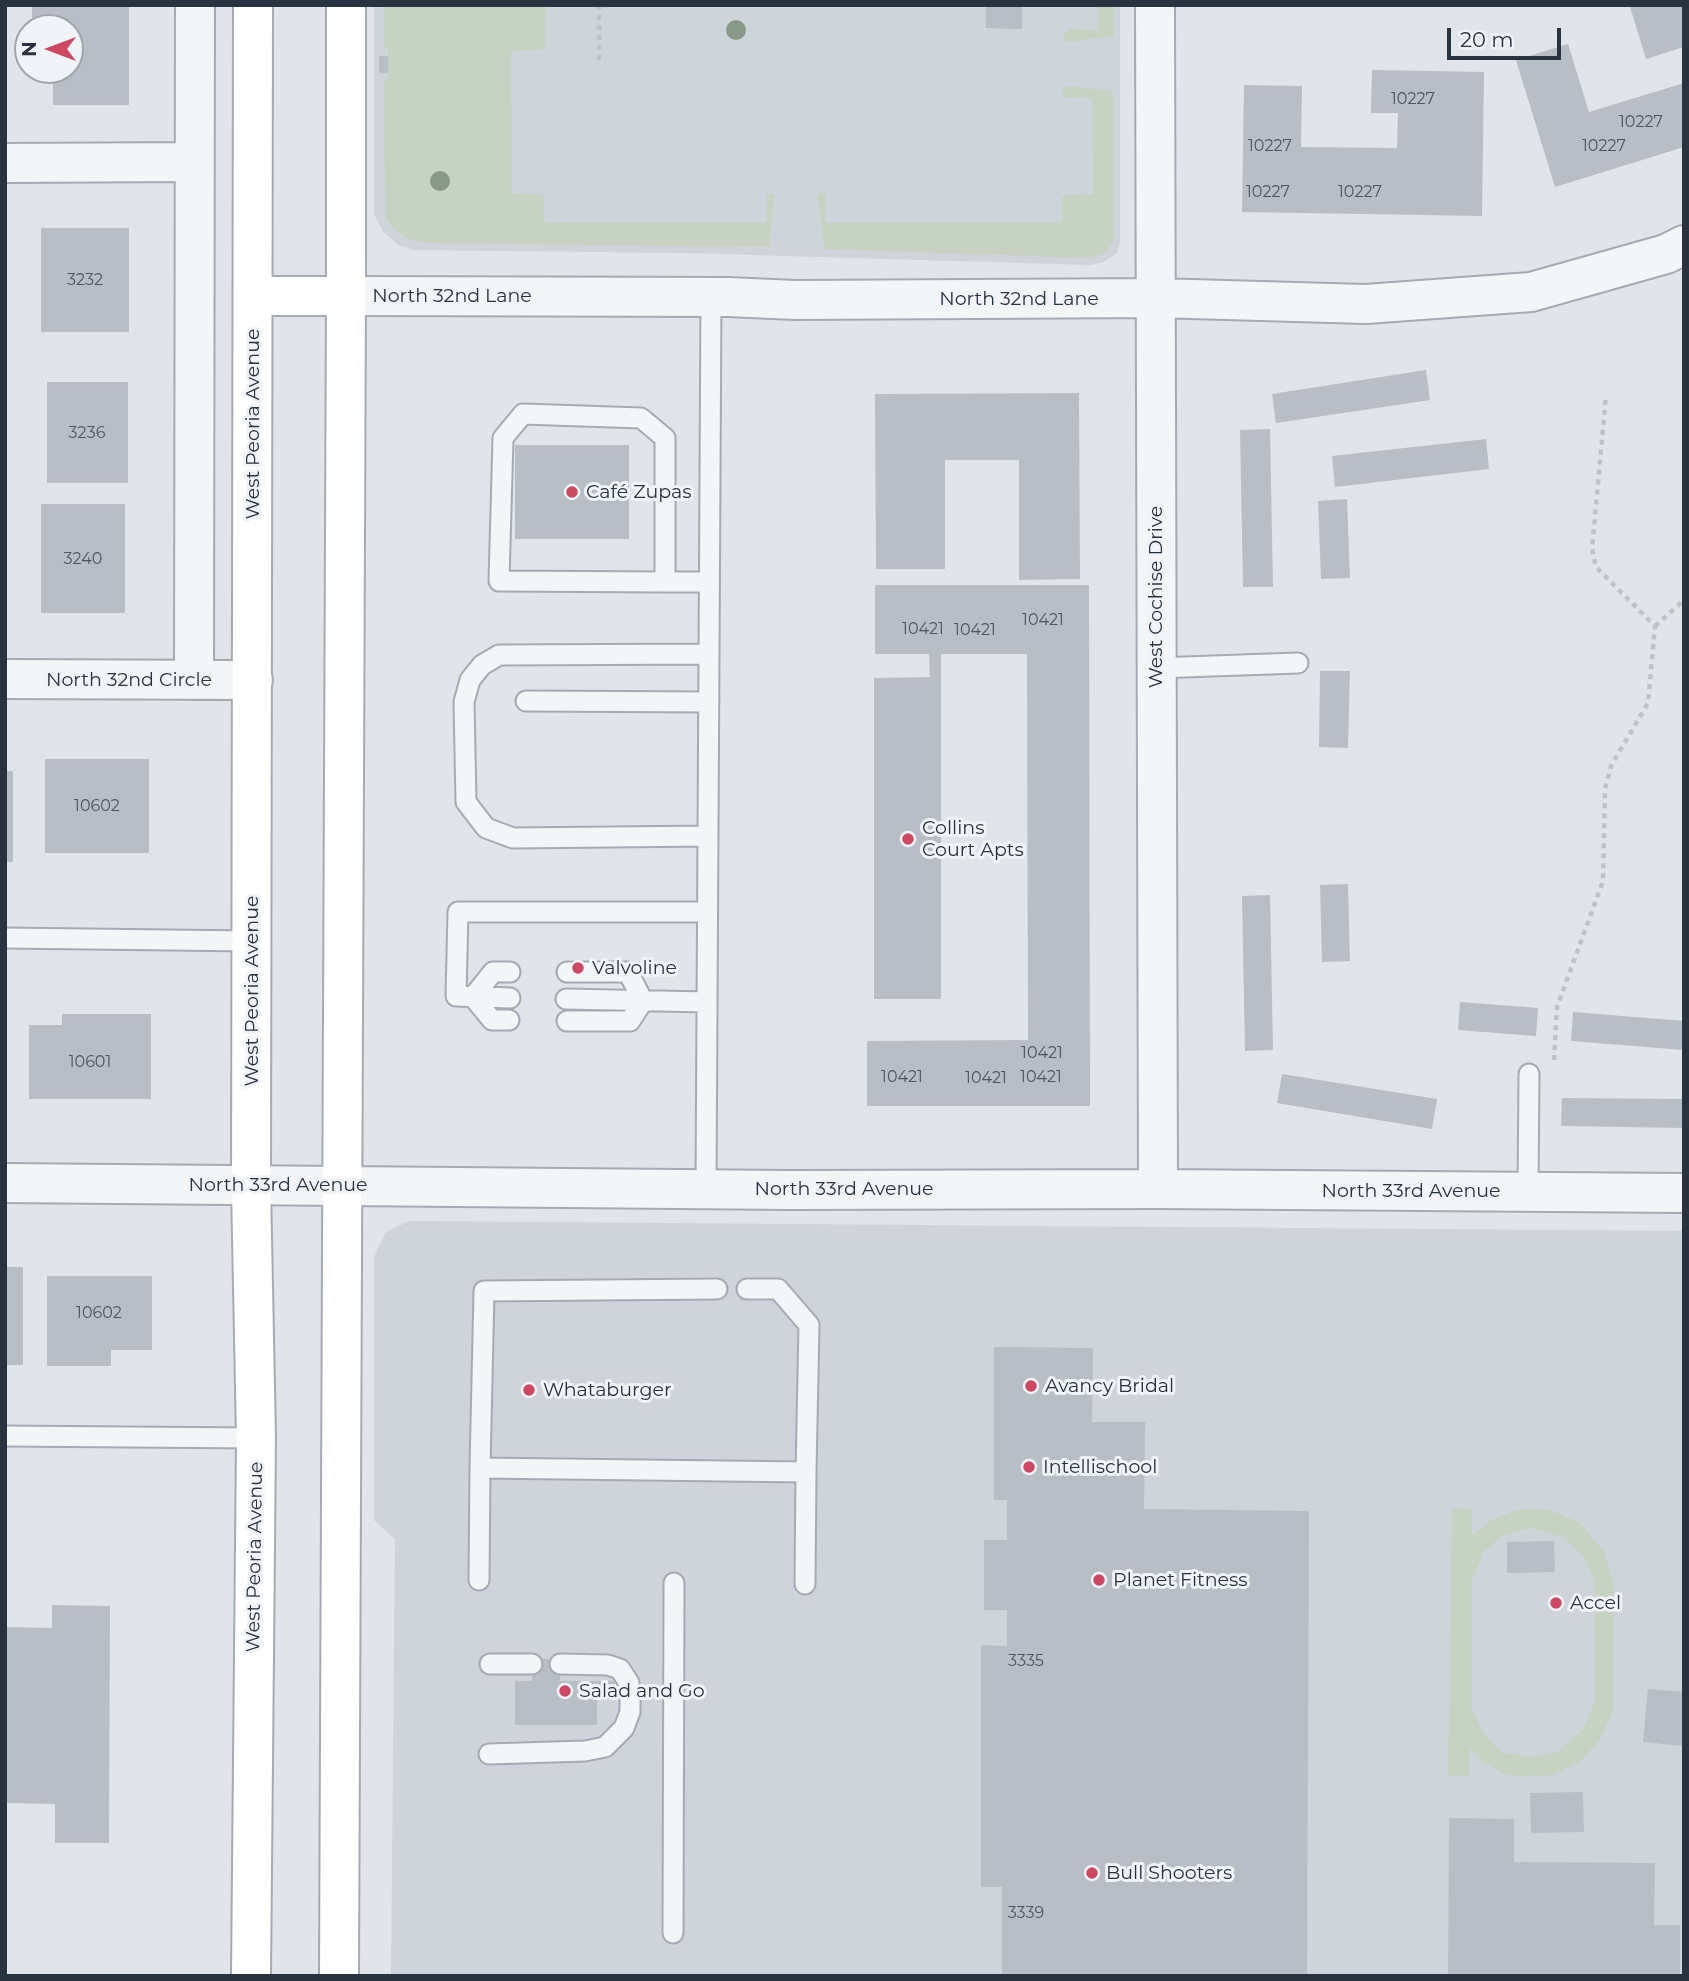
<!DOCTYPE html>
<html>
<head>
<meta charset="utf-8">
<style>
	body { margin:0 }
	#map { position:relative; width:1689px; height:1981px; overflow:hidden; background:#e1e4e9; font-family:Montserrat,sans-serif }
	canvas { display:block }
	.frame { position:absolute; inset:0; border:7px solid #293340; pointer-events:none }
	.north { position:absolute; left:14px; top:14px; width:70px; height:70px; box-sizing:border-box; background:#f0f3f7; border:2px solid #a0a6ae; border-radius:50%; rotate:270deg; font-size:19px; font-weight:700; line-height:28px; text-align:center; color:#293340 }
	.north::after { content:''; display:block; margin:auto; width:24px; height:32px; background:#cc4863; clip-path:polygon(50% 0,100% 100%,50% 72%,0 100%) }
	.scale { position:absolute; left:1447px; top:28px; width:114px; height:32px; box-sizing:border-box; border:4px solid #293340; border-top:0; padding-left:9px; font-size:21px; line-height:24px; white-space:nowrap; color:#293340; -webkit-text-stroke:5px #f0f3f7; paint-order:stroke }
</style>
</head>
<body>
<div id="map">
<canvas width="1689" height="1981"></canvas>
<div class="frame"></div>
<div class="north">N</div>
<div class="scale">20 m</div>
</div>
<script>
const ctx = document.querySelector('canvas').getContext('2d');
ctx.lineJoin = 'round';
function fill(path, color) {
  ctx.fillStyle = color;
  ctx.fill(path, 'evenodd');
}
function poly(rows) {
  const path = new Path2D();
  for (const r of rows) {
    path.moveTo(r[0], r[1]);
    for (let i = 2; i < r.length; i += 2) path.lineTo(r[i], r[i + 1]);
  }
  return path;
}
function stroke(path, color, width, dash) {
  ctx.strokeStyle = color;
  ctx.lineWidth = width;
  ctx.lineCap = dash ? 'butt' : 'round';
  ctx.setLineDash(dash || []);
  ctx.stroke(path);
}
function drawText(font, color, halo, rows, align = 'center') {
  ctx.font = font + ' Montserrat,sans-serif';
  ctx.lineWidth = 6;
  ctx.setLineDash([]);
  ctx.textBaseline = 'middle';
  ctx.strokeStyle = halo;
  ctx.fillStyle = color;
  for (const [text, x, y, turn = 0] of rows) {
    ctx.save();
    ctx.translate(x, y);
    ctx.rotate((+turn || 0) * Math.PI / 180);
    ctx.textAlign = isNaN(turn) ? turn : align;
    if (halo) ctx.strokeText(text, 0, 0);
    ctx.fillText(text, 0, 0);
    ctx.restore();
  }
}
const built = poly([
	[374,5,1120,5,1120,242,1117,253,1104,262,1090,265,684,253,413,250,397,244,383,231,374,214],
	[409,1221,1684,1231,1684,1976,391,1976,395,1539,374,1520,374,1257,386,1232]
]);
const green = poly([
	[384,5,546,5,545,47,541,50,511,51,512,193,543,195,545,223,767,223,767,195,770,193,774,195,769,247,424,243,406,238,392,227,385,216,384,81,388,81,388,48,384,46],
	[1098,5,1114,5,1114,36,1069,42,1064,39,1064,33,1071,29,1098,30],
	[1066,86,1113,91,1114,236,1111,245,1103,253,1089,258,825,249,817,194,820,192,825,195,825,223,1062,223,1062,198,1066,195,1093,194,1092,98,1064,97,1061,89],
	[1452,1508,1472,1509,1472,1535,1493,1519,1519,1509,1547,1509,1579,1522,1604,1552,1614,1585,1613,1711,1599,1741,1579,1762,1552,1775,1526,1777,1505,1774,1481,1761,1470,1748,1469,1777,1448,1776],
	[1531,1528,1562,1537,1584,1556,1594,1581,1595,1701,1584,1728,1559,1751,1531,1757,1502,1752,1484,1734,1472,1709,1472,1581,1483,1553,1501,1536]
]);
const building = poly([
	[32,5,129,5,129,105,53,105,53,70,70,70,70,28,32,28],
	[986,5,1022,5,1022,29,986,28],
	[1635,5,1684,5,1684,47,1646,59,1630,7],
	[1568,44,1589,112,1684,83,1684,147,1555,187,1516,60],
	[379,56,388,56,388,73,379,73],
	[1372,70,1484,72,1482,216,1242,212,1244,85,1302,86,1301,147,1397,148,1398,113,1371,113],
	[41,228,129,228,129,332,41,332],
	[1426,370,1430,400,1276,423,1272,394],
	[47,382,128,382,128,483,47,483],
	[1079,393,1080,579,1019,580,1019,460,945,460,945,569,876,569,875,394],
	[1270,429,1273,587,1243,587,1240,430],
	[1486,439,1489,469,1335,487,1332,456],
	[515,445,629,445,629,539,515,539],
	[1347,499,1350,578,1321,579,1318,501],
	[41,504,125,504,125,613,41,613],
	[875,585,1089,585,1090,1106,867,1106,867,1041,1028,1040,1027,654,941,654,941,999,874,999,874,678,930,677,929,654,875,654],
	[1320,671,1350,671,1348,748,1319,747],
	[45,759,149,759,149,853,45,853],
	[5,771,13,771,13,862,5,862],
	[1348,884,1350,961,1322,962,1320,885],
	[1270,895,1273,1050,1245,1051,1242,896],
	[1460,1002,1538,1008,1536,1036,1458,1030],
	[1573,1012,1684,1021,1684,1050,1571,1041],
	[62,1014,151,1014,151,1099,29,1099,29,1025,62,1025],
	[1282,1074,1437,1099,1432,1129,1277,1103],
	[1562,1098,1684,1099,1684,1128,1561,1126],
	[5,1267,23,1267,23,1365,5,1365],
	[47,1276,152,1276,152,1350,111,1350,111,1366,47,1366],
	[994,1347,1093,1348,1092,1422,1145,1422,1144,1509,1309,1511,1307,1976,1002,1976,1002,1887,981,1887,981,1645,1007,1646,1007,1610,984,1610,984,1540,1007,1540,1007,1500,994,1500],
	[1554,1541,1555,1572,1507,1573,1507,1542],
	[52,1605,110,1606,109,1843,55,1843,55,1804,5,1803,5,1627,52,1628],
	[532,1659,560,1659,560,1681,615,1681,615,1700,597,1700,597,1725,515,1725,515,1681,532,1681],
	[1648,1689,1684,1692,1684,1746,1643,1742],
	[1583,1792,1584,1832,1531,1833,1530,1793],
	[1449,1818,1514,1819,1514,1862,1655,1863,1654,1925,1680,1925,1680,1976,1448,1976]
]);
const path = poly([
	[599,5,599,63],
	[1655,626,1684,600],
	[1554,1060,1557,1007,1603,881,1605,789,1611,766,1648,703,1655,626,1596,567,1592,549,1606,395]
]);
const service = poly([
	[665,582,665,438,641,418,523,414,503,438,499,581,665,582,709,582],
	[1156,668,1298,663],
	[526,701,709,702],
	[708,836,513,838,486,828,466,802,464,702,470,680,482,665,499,655,709,654],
	[5,938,252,941],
	[567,972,628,972,643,1001,630,1021,567,1021],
	[510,998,456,996,458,912,707,912],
	[566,999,707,1002],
	[509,1020,492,1020,473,997,493,972,510,972],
	[706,1189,711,297],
	[1528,1191,1529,1074],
	[747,1289,778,1289,809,1325,806,1472],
	[5,1436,256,1438],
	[480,1468,484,1291,717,1289],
	[479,1580,480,1468,806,1472,805,1584],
	[490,1664,532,1664],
	[489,1754,585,1751,605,1747,624,1728,630,1712,630,1696,629,1683,620,1669,608,1665,560,1664],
	[673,1933,674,1583]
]);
const minor = poly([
	[1155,5,1158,1189],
	[5,163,194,162],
	[346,296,728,297,795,300,1156,298,1366,304,1531,292,1666,254,1684,245],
	[5,679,253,680],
	[194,680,195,5],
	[5,1183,791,1190,1158,1189,1684,1193]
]);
const secondary = poly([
	[254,296,346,296],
	[251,1976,256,1438,251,1186,253,5],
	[339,1976,346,296,346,5]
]);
const trees = [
	[736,30],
	[440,181]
];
const markers = [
	[572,492,7,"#cc4863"],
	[908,839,7,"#cc4863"],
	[578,968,7,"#cc4863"],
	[1031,1386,7,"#cc4863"],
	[529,1390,7,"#cc4863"],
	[1029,1467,7,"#cc4863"],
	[1099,1580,7,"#cc4863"],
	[1556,1603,7,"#cc4863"],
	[565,1691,7,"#cc4863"],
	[1092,1873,7,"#cc4863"]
];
const numberNames = [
	["10227",1413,99],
	["10227",1641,122],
	["10227",1270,146],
	["10227",1604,146],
	["10227",1268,192],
	["10227",1360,192],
	["3232",85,280],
	["3236",87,433],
	["3240",83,559],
	["10421",1043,620],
	["10421",923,629],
	["10421",975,630],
	["10602",97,806],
	["10421",1042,1053],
	["10601",90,1062],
	["10421",902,1077],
	["10421",1041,1077],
	["10421",986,1078],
	["10602",99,1313],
	["3335",1026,1661],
	["3339",1026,1913]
];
const streetNames = [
	["North 32nd Lane",452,296],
	["North 32nd Lane",1019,299],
	["West Peoria Avenue",253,424,-90],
	["West Cochise Drive",1156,597,-90],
	["North 32nd Circle",129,680],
	["West Peoria Avenue",252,991,-90],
	["North 33rd Avenue",278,1185],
	["North 33rd Avenue",844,1189],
	["North 33rd Avenue",1411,1191],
	["West Peoria Avenue",255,1557,-89]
];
const poiNames = [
	["Café Zupas",586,492],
	["Collins",922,828],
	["Court Apts",922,850],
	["Valvoline",592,968],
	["Avancy Bridal",1045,1386],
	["Whataburger",543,1390],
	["Intellischool",1043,1467],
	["Planet Fitness",1113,1580],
	["Accel",1570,1603],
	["Salad and Go",579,1691],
	["Bull Shooters",1106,1873]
];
fill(built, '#cfd4db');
fill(green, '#c7d3c2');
fill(building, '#b8bec6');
stroke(service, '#a6abb3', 23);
stroke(minor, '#a6abb3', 42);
stroke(secondary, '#a6abb3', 42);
stroke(path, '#bec3c7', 4.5, [5, 5]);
stroke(service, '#f3f5f7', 19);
stroke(minor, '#f3f5f7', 38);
stroke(secondary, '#fff', 38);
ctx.fillStyle = '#889987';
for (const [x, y] of trees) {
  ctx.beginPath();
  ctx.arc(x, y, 10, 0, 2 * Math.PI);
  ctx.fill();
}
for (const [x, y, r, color] of markers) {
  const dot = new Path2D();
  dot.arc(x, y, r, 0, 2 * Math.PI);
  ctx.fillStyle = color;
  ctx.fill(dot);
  stroke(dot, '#f0f3f7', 2.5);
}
drawText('16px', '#4d5662', null, numberNames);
drawText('19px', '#293340', '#f0f3f7', streetNames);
drawText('19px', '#293340', '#f0f3f7', poiNames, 'left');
</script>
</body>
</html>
